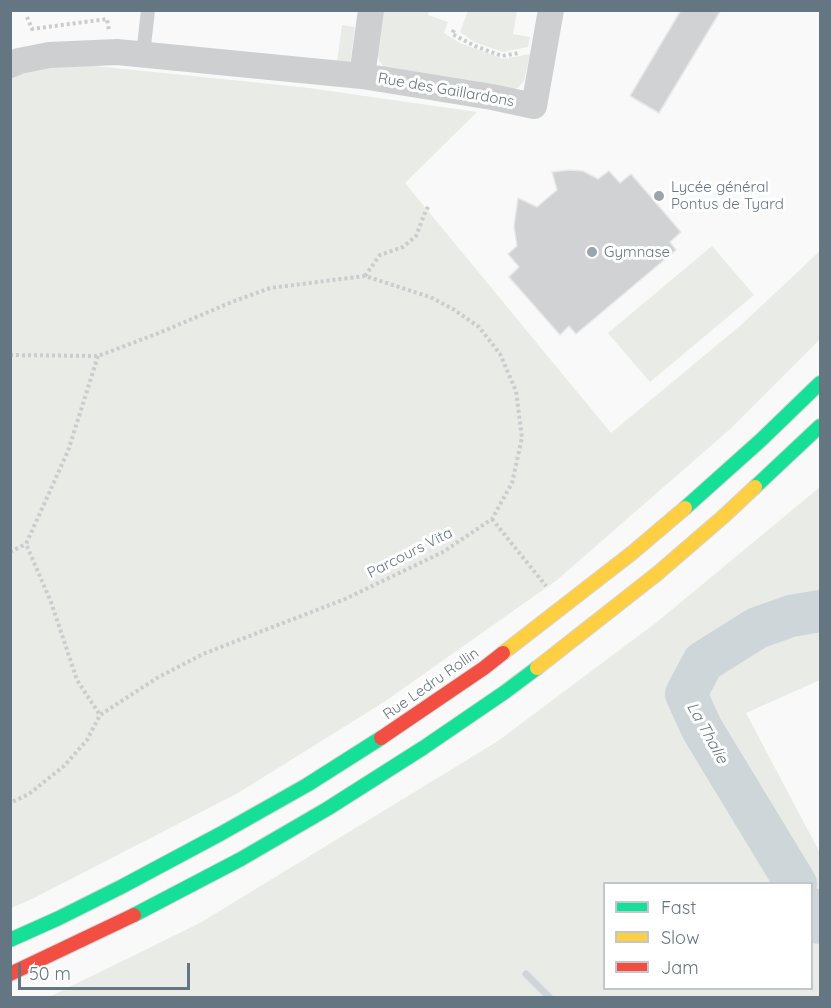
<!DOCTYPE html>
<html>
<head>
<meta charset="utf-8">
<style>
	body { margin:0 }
	#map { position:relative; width:831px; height:1008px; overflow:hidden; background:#f9f9f9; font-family:Quicksand,sans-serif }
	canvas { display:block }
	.frame { position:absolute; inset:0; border:12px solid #657683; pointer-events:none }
	.legend { position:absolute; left:603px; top:882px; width:210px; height:108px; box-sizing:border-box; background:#fff; border:2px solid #c1c8cd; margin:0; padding:8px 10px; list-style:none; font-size:18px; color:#657683 }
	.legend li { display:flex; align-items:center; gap:12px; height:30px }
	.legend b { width:30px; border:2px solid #c1c8cd }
	.scale { position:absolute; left:18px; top:963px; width:172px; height:27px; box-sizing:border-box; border:3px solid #657683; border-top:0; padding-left:8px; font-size:18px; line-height:21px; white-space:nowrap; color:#657683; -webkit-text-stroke:4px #fff; paint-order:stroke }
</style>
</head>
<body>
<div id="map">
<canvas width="831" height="1008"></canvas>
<div class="frame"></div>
<ul class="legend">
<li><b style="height:8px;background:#16e098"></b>Fast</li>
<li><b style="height:8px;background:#ffcf43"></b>Slow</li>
<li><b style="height:8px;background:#f24e42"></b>Jam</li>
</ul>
<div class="scale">50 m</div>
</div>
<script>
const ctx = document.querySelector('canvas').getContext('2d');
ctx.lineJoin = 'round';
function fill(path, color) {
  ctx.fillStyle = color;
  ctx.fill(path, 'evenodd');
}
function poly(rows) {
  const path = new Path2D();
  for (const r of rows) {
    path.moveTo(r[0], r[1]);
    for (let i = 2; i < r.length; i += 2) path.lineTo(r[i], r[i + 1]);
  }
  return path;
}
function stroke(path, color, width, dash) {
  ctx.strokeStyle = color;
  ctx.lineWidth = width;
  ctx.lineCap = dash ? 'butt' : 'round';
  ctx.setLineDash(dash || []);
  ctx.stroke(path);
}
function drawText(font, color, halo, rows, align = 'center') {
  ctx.font = font + ' Quicksand,sans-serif';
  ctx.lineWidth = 6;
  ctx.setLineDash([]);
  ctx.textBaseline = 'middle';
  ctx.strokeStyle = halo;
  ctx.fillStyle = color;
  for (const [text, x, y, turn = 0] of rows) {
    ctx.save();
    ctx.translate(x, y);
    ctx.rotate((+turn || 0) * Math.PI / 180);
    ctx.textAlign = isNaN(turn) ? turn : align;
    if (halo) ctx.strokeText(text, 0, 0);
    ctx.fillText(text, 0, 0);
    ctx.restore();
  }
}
const green = poly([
	[381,11,429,11,428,15,448,22,444,33,460,43,504,59,530,54,524,81,518,88,508,91,386,69,379,61,376,46],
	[468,11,517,11,513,34,530,37,528,47,503,52,474,42,460,32],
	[342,25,355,27,350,64,337,62],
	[50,65,86,65,309,88,477,112,405,183,611,433,741,325,820,251,820,339,729,430,557,580,384,702,238,793,32,899,11,908,10,74],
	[712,246,754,295,650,382,608,333],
	[820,487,820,598,763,611,702,647,674,689,681,711,725,789,783,883,604,884,604,988,812,988,812,931,820,944,820,997,49,997,200,923,498,741,657,622],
	[820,622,820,680,746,713,820,853,820,901,812,886,812,884,810,883,698,698,711,676,748,652,785,632]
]);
const stream = poly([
	[526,974,550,998]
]);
const river = poly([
	[796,884,702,729,686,694,703,662,757,628,791,616,820,611],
	[812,909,820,923]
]);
const building = poly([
	[681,10,721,10,659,113,630,96,681,10],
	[570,170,583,171,598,179,609,171,620,183,631,174,681,232,670,242,676,250,576,334,569,326,560,335,509,277,519,267,508,254,517,246,514,226,518,198,537,207,557,190,552,172,570,170]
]);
const path = poly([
	[27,17,32,29,107,19,109,31],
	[454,30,452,34,475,46,502,56,519,53],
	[365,276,380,255,403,247,416,236,426,210,429,206],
	[10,355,98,356,159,333,232,302,270,288,365,276,430,297,453,309,479,327,500,354,516,391,522,438,512,483,492,519,443,552,345,599,203,654,157,678,100,715,87,740,64,766,29,794,10,803],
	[98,356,68,451,26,544,51,602,77,680,100,715],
	[492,519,546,586],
	[10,552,26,544]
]);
const lane = poly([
	[143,55,148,10]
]);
const street = poly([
	[371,10,362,76,492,97,534,106,551,10],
	[10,65,19,61,49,55,117,52,362,76]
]);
const fast = poly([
	[755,487,820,426],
	[685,508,761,440,820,383],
	[134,915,241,859,327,809,423,748,505,692,537,668],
	[10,940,59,918,121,887,222,833,307,785,381,738]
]);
const slow = poly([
	[503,653,632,553,685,508],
	[537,668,658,573,724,516,755,487]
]);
const jam = poly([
	[381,738,484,668,503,653],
	[10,974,134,915]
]);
const markers = [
	[659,196,6,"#99a4ac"],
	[592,252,6,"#99a4ac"]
];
const streetNames = [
	["Rue des Gaillardons",446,90,10],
	["Parcours Vita",410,553,-27],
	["Rue Ledru Rollin",431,684,-35]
];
const poiNames = [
	["Lycée général",671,187],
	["Pontus de Tyard",671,204],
	["Gymnase",604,252]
];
const waterNames = [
	["La Thalie",707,733,61]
];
fill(green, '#e8ebe6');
stroke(stream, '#ced6d9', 7);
stroke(river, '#ced6d9', 42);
fill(building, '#d0d2d3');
stroke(building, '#e8e8e8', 1.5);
stroke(fast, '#d5d6d7', 16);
stroke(slow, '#d5d6d7', 16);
stroke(jam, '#d5d6d7', 16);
stroke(path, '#cbcccd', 4, [3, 3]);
stroke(lane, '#cecfd0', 14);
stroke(street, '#cecfd0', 26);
stroke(fast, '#16e098', 14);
stroke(slow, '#ffcf43', 14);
stroke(jam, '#f24e42', 14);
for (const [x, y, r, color] of markers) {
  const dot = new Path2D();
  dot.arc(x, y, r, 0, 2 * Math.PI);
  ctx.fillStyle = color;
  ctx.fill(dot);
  stroke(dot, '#fff', 2);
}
drawText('15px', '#657683', '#fff', streetNames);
drawText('15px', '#657683', '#fff', poiNames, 'left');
drawText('italic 16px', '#60757c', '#fff', waterNames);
</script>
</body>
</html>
